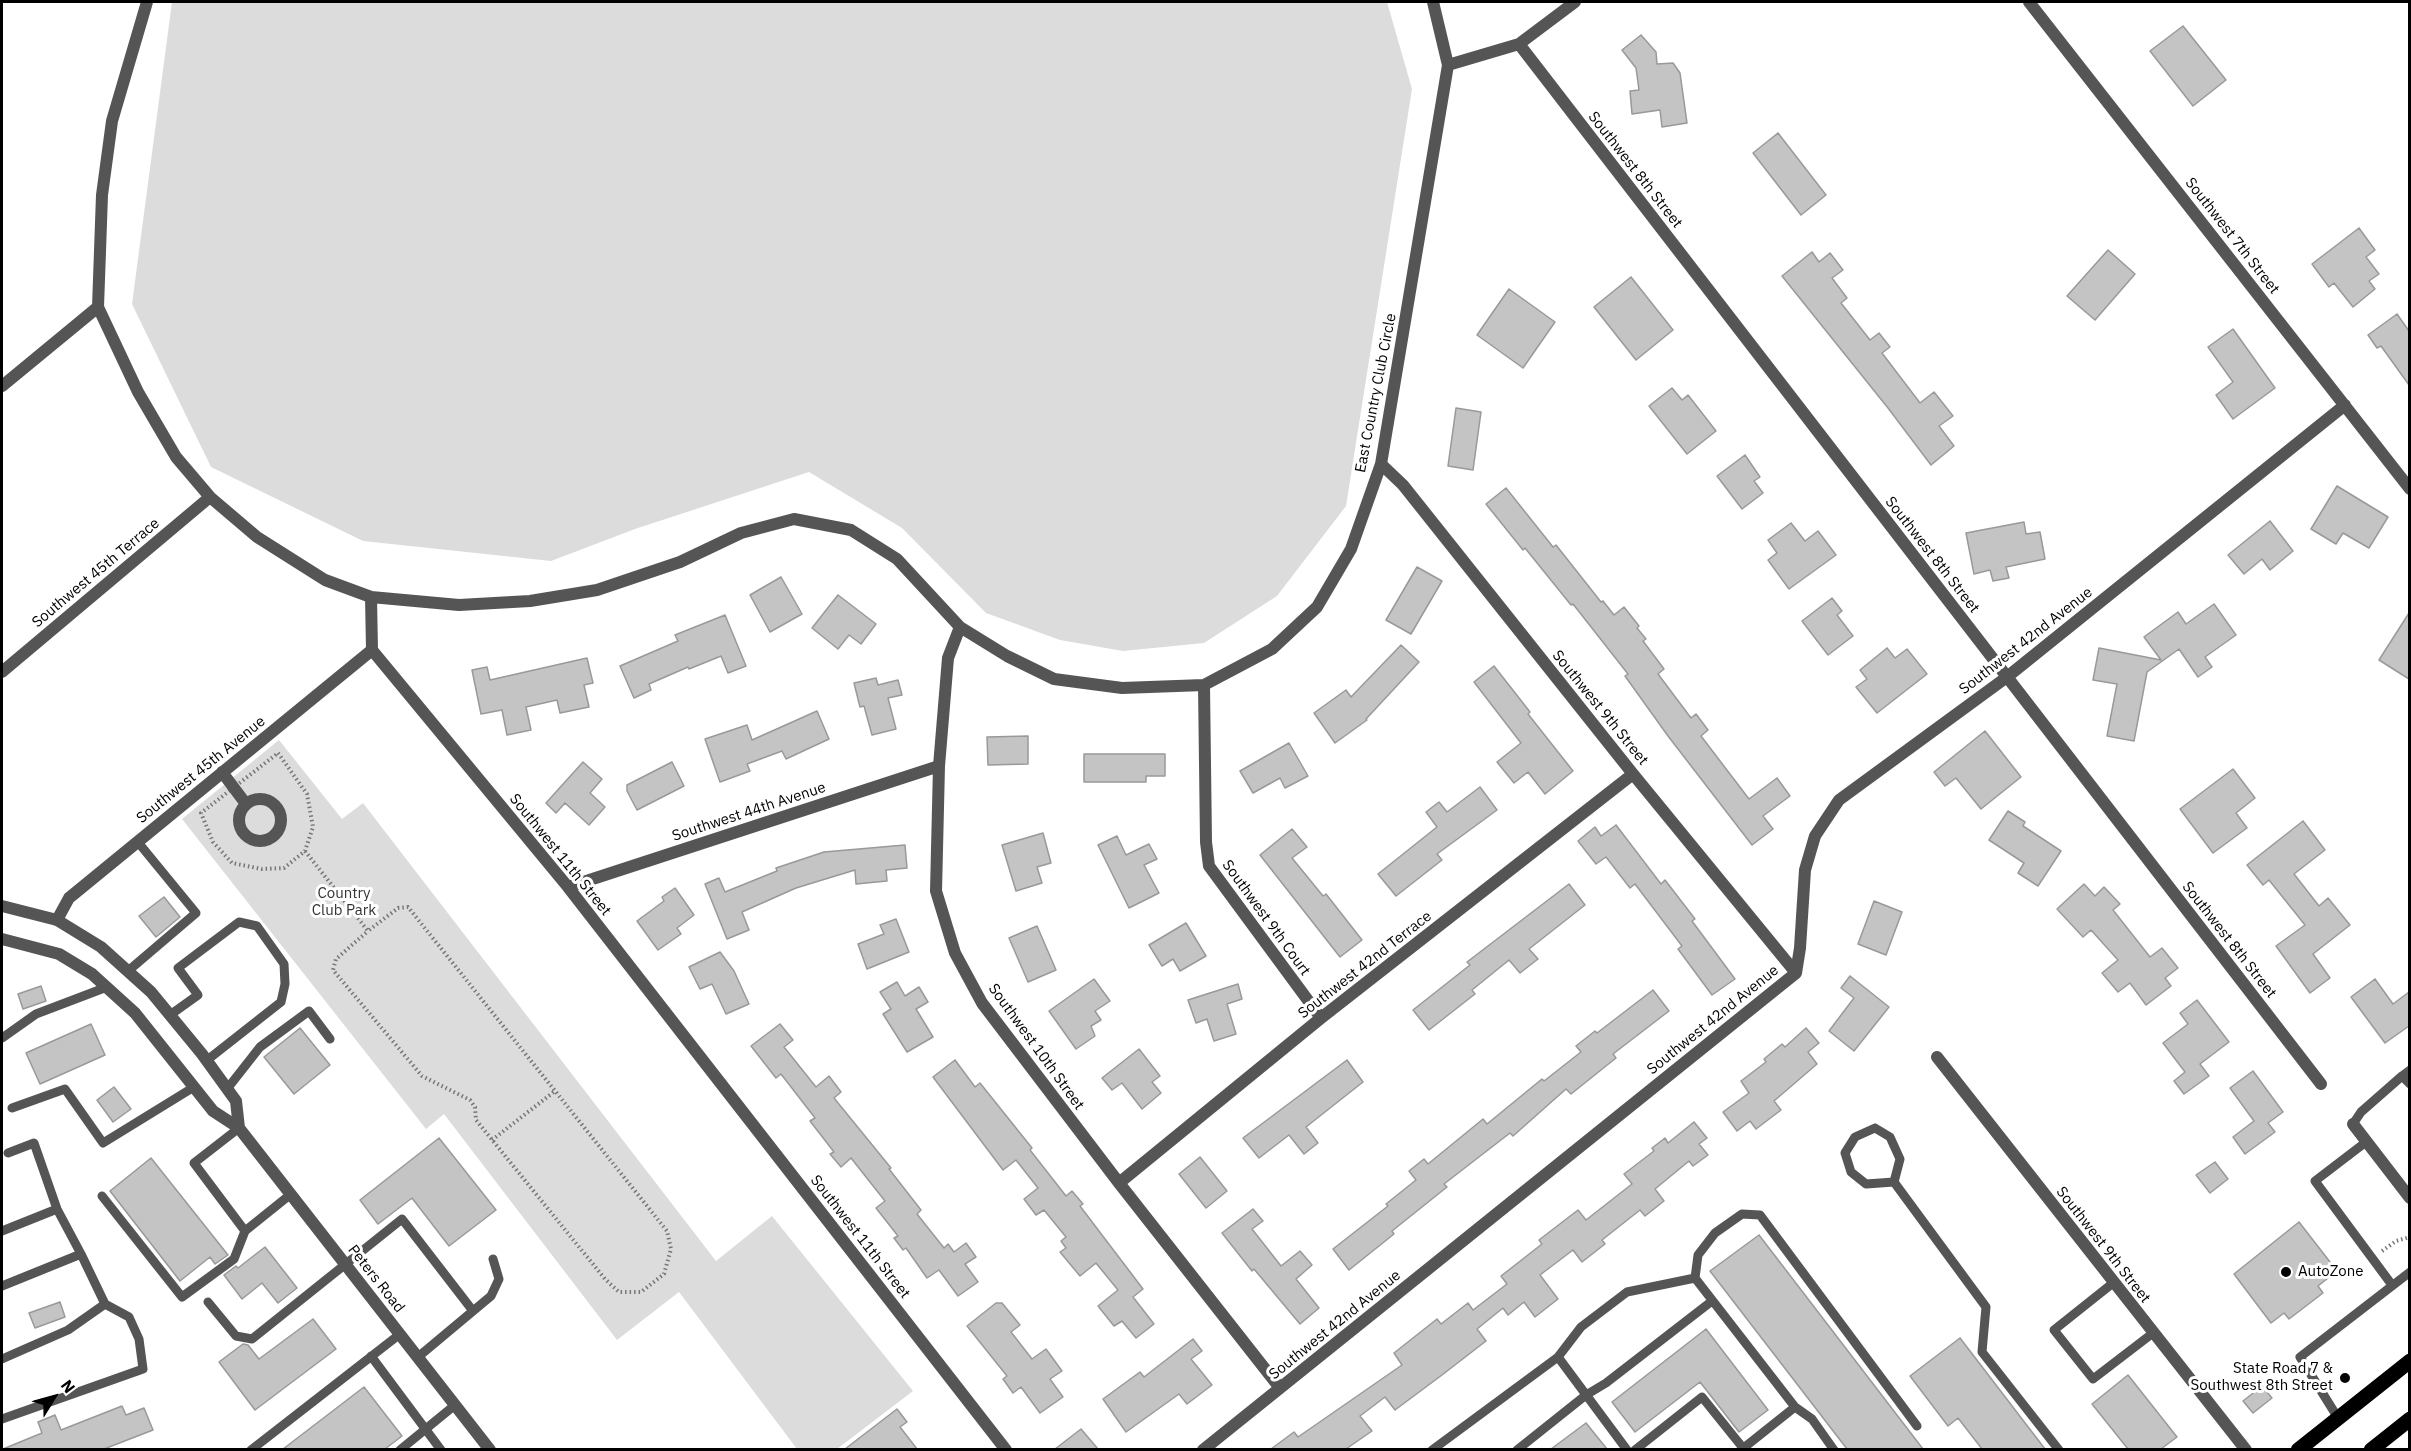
<!DOCTYPE html>
<html>
<head>
<meta charset="utf-8">
<style>
	body { margin:0 }
	#map { position:relative; width:2411px; height:1451px; overflow:hidden; background:#fff; font-family:"IBM Plex Sans",sans-serif }
	canvas { display:block }
	.frame { position:absolute; inset:0; border:3px solid #000; pointer-events:none }
	.north { position:absolute; left:24px; top:1367px; width:60px; height:60px; -webkit-text-stroke:4px #fff; paint-order:stroke; rotate:53deg; font-size:16px; font-weight:700; line-height:24px; text-align:center; color:#000 }
	.north::after { content:''; display:block; margin:auto; width:21px; height:27px; background:#000; clip-path:polygon(50% 0,100% 100%,50% 72%,0 100%) }
</style>
</head>
<body>
<div id="map">
<canvas width="2411" height="1451"></canvas>
<div class="frame"></div>
<div class="north">N</div>
</div>
<script>
const ctx = document.querySelector('canvas').getContext('2d');
ctx.lineJoin = 'round';
function fill(path, color) {
  ctx.fillStyle = color;
  ctx.fill(path, 'evenodd');
}
function poly(rows) {
  const path = new Path2D();
  for (const r of rows) {
    if (r.length === 3) {
      path.moveTo(r[0] + r[2], r[1]);
      path.arc(r[0], r[1], r[2], 0, 2 * Math.PI);
      continue;
    }
    path.moveTo(r[0], r[1]);
    for (let i = 2; i < r.length; i += 2) path.lineTo(r[i], r[i + 1]);
  }
  return path;
}
function stroke(path, color, width, dash) {
  ctx.strokeStyle = color;
  ctx.lineWidth = width;
  ctx.lineCap = dash ? 'butt' : 'round';
  ctx.setLineDash(dash || []);
  ctx.stroke(path);
}
function drawText(font, color, halo, rows, align = 'center') {
  ctx.font = font + ' "IBM Plex Sans",sans-serif';
  ctx.lineWidth = 6;
  ctx.setLineDash([]);
  ctx.textBaseline = 'middle';
  ctx.strokeStyle = halo;
  ctx.fillStyle = color;
  for (const [text, x, y, turn = 0] of rows) {
    ctx.save();
    ctx.translate(x, y);
    ctx.rotate((+turn || 0) * Math.PI / 180);
    ctx.textAlign = isNaN(turn) ? turn : align;
    if (halo) ctx.strokeText(text, 0, 0);
    ctx.fillText(text, 0, 0);
    ctx.restore();
  }
}
const green = poly([
	[172,2,1387,2,1412,89,1346,506,1277,596,1204,643,1123,651,1060,640,986,613,902,528,809,472,635,529,551,561,363,541,211,467,132,304],
	[279,740,342,819,363,803,716,1261,772,1216,913,1391,837,1449,797,1449,679,1292,617,1340,444,1114,426,1129,182,819]
]);
const building = poly([
	[2183,26,2226,80,2193,106,2150,51,2183,26],
	[1641,35,1656,52,1657,64,1673,63,1680,73,1687,123,1662,127,1660,110,1632,114,1630,91,1639,90,1636,68,1622,50,1641,35],
	[1778,133,1826,195,1801,215,1753,153,1778,133],
	[2359,228,2375,250,2366,257,2379,274,2369,281,2375,289,2353,307,2334,283,2329,287,2312,264,2359,228],
	[2108,250,2135,274,2095,320,2067,296,2108,250],
	[1812,252,1819,262,1830,253,1843,270,1832,278,1847,298,1841,303,1870,340,1879,333,1890,347,1882,353,1920,403,1934,392,1953,416,1939,426,1954,446,1931,465,1888,408,1782,276,1812,252],
	[1631,277,1673,330,1636,360,1594,307,1631,277],
	[1509,289,1555,322,1523,368,1477,335,1509,289],
	[2397,314,2409,331,2409,385,2381,346,2377,348,2368,335,2397,314],
	[2233,329,2275,388,2233,419,2216,395,2233,382,2208,347,2233,329],
	[1672,388,1682,400,1688,395,1716,431,1687,454,1649,406,1672,388],
	[1456,408,1481,412,1473,470,1448,466,1456,408],
	[1745,455,1760,477,1754,481,1763,493,1742,509,1717,476,1745,455],
	[2337,486,2388,517,2369,548,2343,533,2336,544,2311,529,2337,486],
	[1506,488,1553,547,1556,545,1601,602,1603,601,1614,615,1624,607,1639,626,1637,628,1646,639,1643,641,1664,669,1658,674,1691,718,1696,714,1708,730,1701,736,1749,799,1777,778,1790,796,1763,816,1773,829,1752,845,1668,736,1625,676,1628,674,1573,604,1571,605,1525,548,1523,550,1486,504,1506,488],
	[2270,521,2293,551,2270,570,2262,559,2244,574,2228,555,2270,521],
	[2024,522,2026,534,2040,532,2045,559,2006,567,2009,578,1993,581,1990,570,1974,574,1966,533,2024,522],
	[1791,523,1805,541,1818,531,1836,555,1789,589,1768,560,1777,553,1768,540,1791,523],
	[1417,567,1442,581,1411,634,1386,620,1417,567],
	[781,577,802,614,770,632,750,595,781,577],
	[838,595,876,624,861,644,849,635,838,649,812,628,838,595],
	[1832,598,1842,611,1837,615,1853,636,1828,655,1802,621,1832,598],
	[2214,604,2236,635,2205,657,2212,667,2198,677,2179,649,2147,672,2134,741,2107,736,2117,684,2093,680,2099,648,2161,660,2144,637,2178,612,2186,624,2214,604],
	[2409,613,2409,679,2379,660,2409,613],
	[725,615,746,666,728,673,721,656,689,669,688,667,649,684,651,690,634,698,620,666,678,641,675,635,725,615],
	[1401,645,1419,662,1366,719,1367,720,1335,743,1314,713,1346,690,1351,697,1401,645],
	[1887,648,1895,658,1907,649,1927,674,1877,713,1856,687,1867,679,1860,670,1887,648],
	[587,658,593,683,584,685,589,707,560,713,557,700,526,707,531,730,507,735,502,710,481,714,472,670,487,667,490,680,587,658],
	[1494,666,1530,712,1528,714,1573,771,1545,794,1528,772,1514,783,1497,762,1521,743,1474,682,1494,666],
	[876,678,878,685,898,680,902,695,888,698,896,729,872,735,864,706,860,707,854,683,876,678],
	[817,711,829,739,786,759,782,751,747,764,750,771,720,782,705,739,747,725,752,740,817,711],
	[1985,731,2021,777,1981,809,1956,778,1945,786,1934,772,1985,731],
	[1028,736,1028,764,988,765,987,737,1028,736],
	[1289,743,1308,776,1285,788,1280,778,1253,793,1240,771,1289,743],
	[1084,754,1165,754,1165,776,1146,776,1146,782,1084,782,1084,754],
	[583,762,602,779,590,793,605,807,589,825,565,803,556,813,546,803,583,762],
	[672,762,684,786,637,810,627,791,627,785,672,762],
	[2233,769,2255,798,2236,813,2247,828,2213,853,2180,809,2233,769],
	[1480,787,1497,810,1437,854,1442,860,1396,896,1378,874,1437,827,1426,812,1439,802,1447,812,1480,787],
	[2008,811,2025,822,2023,826,2061,851,2038,886,2018,873,2024,863,1989,840,2008,811],
	[2303,821,2325,850,2294,874,2319,906,2328,898,2350,925,2313,954,2330,978,2310,993,2276,946,2305,925,2269,880,2263,885,2247,865,2303,821],
	[1616,825,1661,884,1665,880,1695,919,1692,921,1735,979,1712,995,1678,949,1682,946,1635,884,1630,888,1606,857,1596,864,1578,841,1595,827,1601,836,1616,825],
	[1292,829,1307,847,1292,858,1323,896,1326,894,1362,940,1340,957,1260,855,1292,829],
	[1043,833,1051,863,1037,867,1042,883,1016,891,1002,845,1043,833],
	[1117,836,1126,855,1149,844,1157,859,1144,865,1159,893,1129,908,1098,845,1117,836],
	[905,845,907,868,886,870,887,881,856,884,855,870,796,888,742,912,749,930,727,939,705,884,719,878,725,892,777,871,776,868,824,852,905,845],
	[1569,884,1585,905,1529,949,1538,959,1520,973,1509,960,1472,990,1475,994,1429,1030,1413,1010,1470,965,1467,962,1569,884],
	[2084,884,2095,896,2104,887,2120,904,2113,910,2150,957,2162,948,2178,968,2165,978,2171,986,2146,1005,2130,983,2118,992,2102,973,2118,960,2091,930,2083,937,2057,909,2084,884],
	[675,888,694,915,677,928,681,934,658,950,637,921,664,901,662,897,675,888],
	[164,897,180,917,156,937,139,916,164,897],
	[1874,901,1902,912,1886,955,1858,944,1874,901],
	[896,919,909,952,867,969,858,944,884,934,880,925,896,919],
	[1186,923,1206,956,1180,971,1173,959,1162,966,1149,945,1186,923],
	[1037,926,1056,970,1028,982,1009,938,1037,926],
	[720,952,734,971,749,1004,726,1014,712,984,700,989,689,967,720,952],
	[1850,976,1889,1007,1854,1051,1829,1031,1854,998,1841,988,1850,976],
	[1094,979,1110,1001,1095,1011,1101,1020,1091,1026,1095,1036,1076,1049,1049,1011,1094,979],
	[2375,979,2393,1004,2409,992,2409,1026,2385,1043,2351,997,2375,979],
	[897,982,905,996,919,987,928,1002,916,1009,933,1037,907,1052,883,1014,891,1009,880,992,897,982],
	[1238,984,1242,999,1227,1004,1236,1034,1214,1041,1207,1019,1196,1023,1188,1000,1238,984],
	[41,986,46,1001,23,1009,18,994,41,986],
	[1653,990,1669,1011,1613,1054,1616,1058,1571,1094,1566,1089,1513,1136,1510,1133,1444,1184,1447,1187,1392,1231,1394,1234,1349,1270,1333,1249,1388,1206,1386,1204,1416,1180,1409,1171,1424,1159,1428,1164,1483,1119,1487,1124,1542,1079,1544,1081,1581,1052,1576,1046,1595,1031,1597,1033,1653,990],
	[2197,1000,2229,1042,2200,1064,2209,1076,2184,1094,2174,1081,2185,1072,2163,1043,2188,1024,2180,1013,2197,1000],
	[91,1024,105,1055,40,1084,26,1053,91,1024],
	[780,1024,793,1040,784,1047,816,1087,829,1076,841,1092,834,1098,891,1168,889,1169,921,1210,917,1214,944,1248,948,1244,954,1252,966,1243,976,1257,965,1264,978,1282,958,1296,939,1270,927,1278,906,1248,903,1250,894,1238,898,1236,876,1208,885,1201,851,1158,841,1167,830,1154,834,1152,810,1121,815,1118,781,1074,776,1078,751,1046,780,1024],
	[300,1028,330,1065,294,1094,264,1057,300,1028],
	[1806,1028,1819,1043,1808,1052,1817,1064,1774,1101,1781,1110,1756,1129,1750,1121,1737,1131,1723,1112,1749,1093,1741,1081,1766,1062,1764,1059,1782,1044,1785,1047,1806,1028],
	[1139,1049,1160,1076,1152,1082,1161,1093,1142,1109,1122,1083,1112,1090,1102,1078,1139,1049],
	[955,1060,975,1087,980,1083,1032,1148,1030,1150,1066,1196,1072,1191,1083,1204,1080,1206,1143,1289,1133,1297,1154,1324,1136,1338,1122,1321,1114,1326,1098,1306,1118,1290,1096,1263,1080,1276,1060,1252,1066,1248,1061,1241,1066,1237,1044,1210,1036,1215,1024,1199,1038,1188,1016,1160,1003,1170,933,1077,955,1060],
	[1347,1060,1363,1082,1306,1127,1318,1143,1304,1154,1289,1135,1259,1158,1243,1138,1347,1060],
	[2253,1071,2283,1112,2268,1123,2275,1132,2245,1154,2233,1137,2254,1121,2230,1088,2253,1071],
	[114,1087,131,1109,113,1122,97,1100,114,1087],
	[1694,1122,1707,1138,1699,1144,1708,1155,1693,1166,1689,1161,1655,1189,1664,1201,1645,1216,1640,1210,1602,1240,1605,1244,1582,1262,1573,1250,1540,1275,1558,1299,1535,1317,1524,1302,1508,1315,1503,1308,1477,1329,1486,1341,1442,1375,1395,1410,1385,1397,1360,1416,1372,1431,1346,1449,1271,1449,1294,1432,1298,1437,1402,1365,1394,1353,1437,1319,1441,1324,1468,1303,1473,1310,1507,1284,1501,1276,1542,1244,1539,1240,1578,1210,1586,1220,1632,1184,1624,1174,1654,1151,1652,1148,1665,1138,1668,1143,1694,1122],
	[439,1138,496,1210,449,1246,412,1198,378,1224,360,1200,439,1138],
	[1200,1157,1227,1191,1206,1208,1179,1174,1200,1157],
	[151,1158,228,1255,215,1264,210,1257,180,1281,110,1191,151,1158],
	[2215,1162,2228,1179,2210,1193,2196,1175,2215,1162],
	[1253,1209,1263,1221,1252,1229,1281,1266,1300,1251,1312,1265,1296,1279,1319,1308,1300,1324,1254,1269,1252,1271,1222,1233,1253,1209],
	[2299,1222,2337,1271,2318,1286,2323,1293,2289,1319,2284,1313,2271,1323,2234,1274,2299,1222],
	[1759,1235,1923,1449,1847,1449,1710,1271,1759,1235],
	[265,1247,297,1288,278,1303,262,1283,242,1299,224,1275,236,1266,238,1268,265,1247],
	[60,1302,65,1317,35,1328,29,1313,60,1302],
	[996,1303,1002,1303,1020,1325,1011,1332,1032,1359,1046,1349,1062,1371,1050,1379,1063,1397,1040,1413,1021,1387,1013,1393,1003,1379,1007,1376,967,1326,996,1303],
	[313,1319,336,1349,255,1410,219,1362,243,1344,248,1345,259,1359,313,1319],
	[1706,1329,1768,1410,1739,1432,1700,1382,1635,1432,1612,1402,1706,1329],
	[1960,1338,2045,1449,1982,1449,1958,1418,1948,1426,1910,1376,1960,1338],
	[1193,1339,1202,1351,1191,1359,1212,1385,1187,1404,1179,1394,1126,1432,1103,1399,1140,1372,1144,1377,1193,1339],
	[2128,1375,2177,1437,2161,1449,2128,1449,2092,1404,2128,1375],
	[2262,1386,2272,1398,2253,1413,2243,1401,2262,1386],
	[364,1387,402,1436,385,1449,283,1449,364,1387],
	[122,1406,126,1415,144,1408,153,1430,104,1449,3,1449,42,1433,38,1422,55,1415,61,1430,122,1406],
	[897,1409,907,1422,900,1427,917,1449,845,1449,897,1409],
	[1586,1423,1607,1449,1551,1449,1586,1423],
	[1081,1429,1098,1449,1055,1449,1081,1429]
]);
const path = poly([
	[278,753,307,794,313,827,305,851,284,868,262,869,232,863,213,842,201,813,278,753],
	[305,851,368,931,398,908,408,907,667,1231,671,1249,664,1274,641,1292,619,1292,605,1279,476,1120,475,1107,470,1100,422,1076,333,970,336,959,368,931],
	[492,1140,555,1091],
	[2382,1251,2396,1241,2410,1237]
]);
const service = poly([
	[128,971,196,913,137,841],
	[170,1015,198,995,178,968,239,922,257,926,284,964,285,984,281,1002,206,1061],
	[2,1038,36,1014,107,987],
	[2410,1070,2402,1076,2410,1084],
	[227,1089,260,1047,309,1011,330,1039],
	[12,1108,65,1089,103,1143,194,1087],
	[2353,1124,2361,1112,2402,1076],
	[239,1128,194,1163,245,1231,291,1194],
	[1875,1128,1890,1137,1900,1159,1894,1182,1866,1184,1851,1172,1845,1153,1855,1137,1875,1128],
	[2366,1142,2315,1181,2392,1285],
	[8,1153,34,1143,57,1209],
	[1894,1182,1986,1307,1982,1352,2059,1450],
	[102,1196,182,1297,234,1259,245,1231],
	[2,1231,57,1209,81,1254],
	[1695,1278,1795,1407,1812,1419,1834,1450],
	[2113,1283,2054,1330,2093,1379,2153,1333],
	[2,1286,81,1254,105,1304,68,1330,2,1359],
	[208,1302,236,1336,252,1339,402,1219,473,1311,491,1296,499,1279,493,1259],
	[371,1356,441,1450],
	[418,1357,473,1311],
	[1558,1357,1627,1450],
	[2338,1418,2300,1357,2410,1272],
	[2,1419,143,1369,139,1339,129,1317,105,1304],
	[251,1450,400,1334],
	[400,1450,455,1405],
	[1432,1450,1558,1357,1581,1327,1627,1292,1695,1278,1698,1255,1715,1233,1742,1214,1760,1215,1917,1426],
	[1517,1450,1586,1395,1606,1383,1712,1301],
	[1635,1450,1702,1397,1743,1448],
	[1741,1450,1795,1407]
]);
const minor = poly([
	[147,2,112,121,102,195,98,307,138,392,176,457,210,497,257,537,325,580,371,597,459,605,530,601,597,590,680,562,741,533,794,519,851,530,897,559,960,627,1007,656,1054,679,1122,688,1204,685,1272,649,1317,607,1351,549,1381,464,1448,65,1433,2],
	[2029,2,2410,489],
	[1519,44,2321,1084],
	[1448,65,1519,44,1575,2],
	[2,386,98,307],
	[1381,464,1403,485,1633,774,1796,973],
	[371,597,372,650,568,887,1006,1450],
	[960,627,948,658,939,766,936,891,955,953,982,1003,1119,1183,1280,1388],
	[2,672,210,497],
	[1204,685,1206,842,1209,866,1321,1018],
	[222,772,246,804],
	[260,820,21],
	[568,887,939,766],
	[57,920,69,898,372,650],
	[1937,1057,2246,1450],
	[2353,1124,2410,1198],
	[1119,1183,1321,1018,1633,774],
	[1203,1450,1796,973,1800,948,1805,870,1815,836,1839,800,2007,677,2345,405]
]);
const tertiary = poly([
	[2,906,57,920,101,947,151,992,202,1054,236,1101,239,1128],
	[2,939,59,954,92,974,135,1013,213,1111,239,1128,490,1450]
]);
const primary = poly([
	[2298,1450,2410,1361],
	[2371,1450,2410,1419]
]);
const markers = [
	[2286,1272,6,"#000"],
	[2345,1378,6,"#000"]
];
const streetNames = [
	["Southwest 8th Street",1635,170,52],
	["Southwest 7th Street",2232,236,52],
	["East Country Club Circle",1376,393,-79],
	["Southwest 8th Street",1932,555,52],
	["Southwest 45th Terrace",96,573,-40],
	["Southwest 42nd Avenue",2026,641,-38],
	["Southwest 9th Street",1600,708,51],
	["Southwest 45th Avenue",201,770,-39],
	["Southwest 44th Avenue",749,812,-18],
	["Southwest 11th Street",560,855,51],
	["Southwest 9th Court",1266,918,54],
	["Southwest 8th Street",2229,940,52],
	["Southwest 42nd Terrace",1365,965,-38],
	["Southwest 42nd Avenue",1713,1020,-39],
	["Southwest 10th Street",1036,1047,54],
	["Southwest 11th Street",860,1237,52],
	["Southwest 9th Street",2103,1245,52],
	["Peters Road",376,1279,52],
	["Southwest 42nd Avenue",1335,1325,-39]
];
const parkNames = [
	["Country",344,894],
	["Club Park",344,911]
];
const poiNames = [
	["AutoZone",2298,1272],
	["State Road 7 &",2333,1369,"right"],
	["Southwest 8th Street",2333,1386,"right"]
];
fill(green, '#dcdcdc');
fill(building, '#c4c4c4');
stroke(building, '#999', 1.5);
stroke(path, '#777', 4, [1.5, 3]);
stroke(service, '#555', 9);
stroke(minor, '#555', 12);
stroke(tertiary, '#555', 12);
stroke(primary, '#000', 15);
for (const [x, y, r, color] of markers) {
  const dot = new Path2D();
  dot.arc(x, y, r, 0, 2 * Math.PI);
  ctx.fillStyle = color;
  ctx.fill(dot);
  stroke(dot, '#fff', 2);
}
drawText('15px', '#000', '#fff', streetNames);
drawText('15px', '#333', '#fff', parkNames);
drawText('15px', '#000', '#fff', poiNames, 'left');
</script>
</body>
</html>
